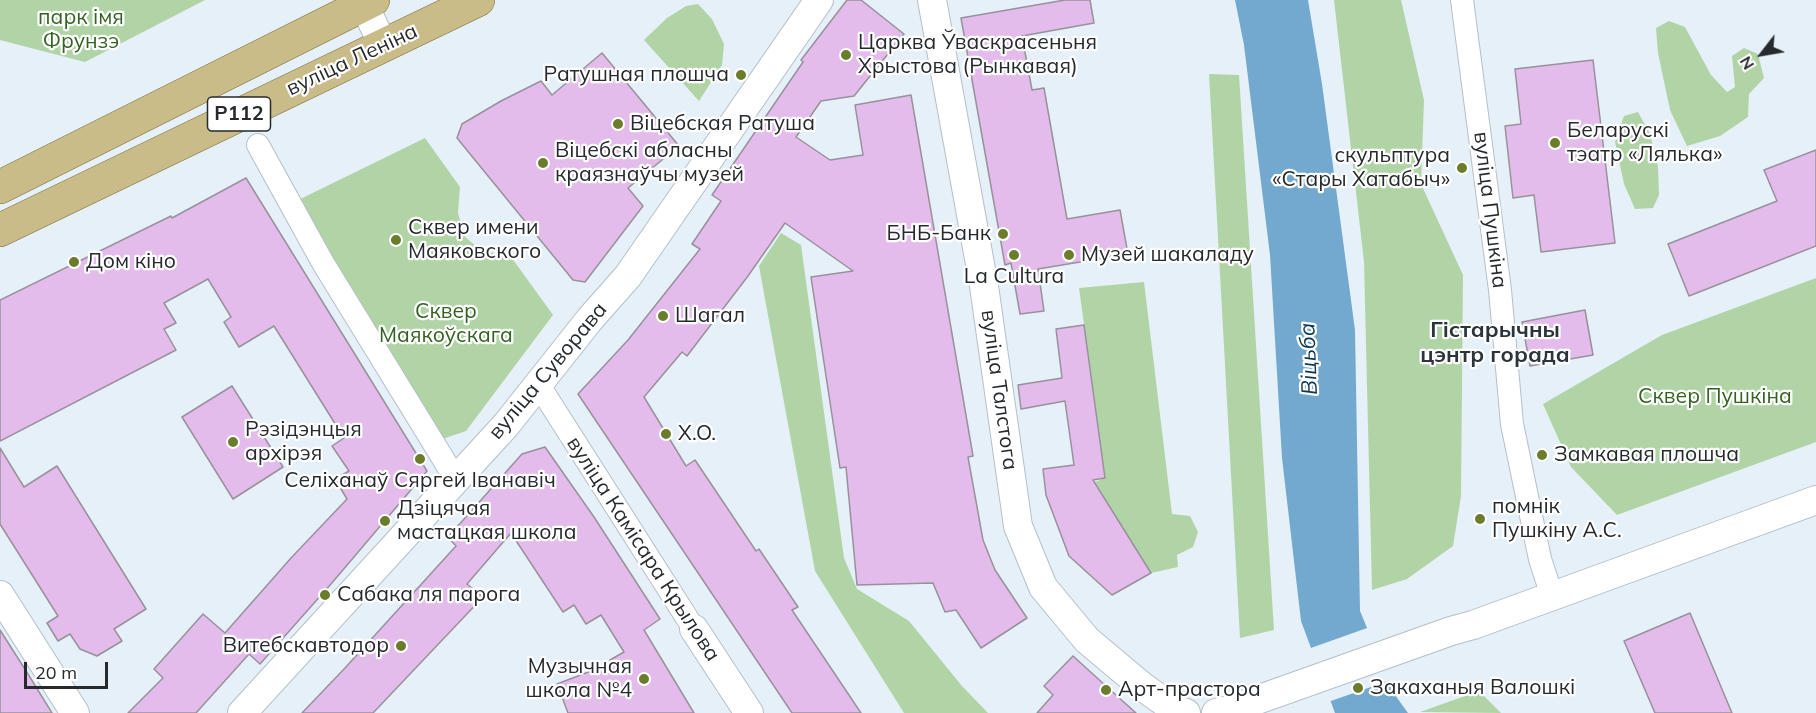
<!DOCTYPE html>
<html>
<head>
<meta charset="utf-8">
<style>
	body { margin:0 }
	#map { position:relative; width:1816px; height:713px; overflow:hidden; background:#e6f0f9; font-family:Mulish,sans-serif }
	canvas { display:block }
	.north { position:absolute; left:1732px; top:24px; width:60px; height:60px; -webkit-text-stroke:4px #fff; paint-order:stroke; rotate:239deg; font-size:16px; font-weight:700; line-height:24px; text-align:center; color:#262a2d }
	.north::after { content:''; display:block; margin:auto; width:21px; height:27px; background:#262a2d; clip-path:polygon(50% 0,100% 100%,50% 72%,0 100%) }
	.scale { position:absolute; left:24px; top:662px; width:84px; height:27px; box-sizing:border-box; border:3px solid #262a2d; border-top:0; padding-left:8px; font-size:18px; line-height:21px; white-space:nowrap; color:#262a2d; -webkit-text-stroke:4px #fff; paint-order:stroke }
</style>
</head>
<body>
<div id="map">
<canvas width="1816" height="713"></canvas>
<div class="north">N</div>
<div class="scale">20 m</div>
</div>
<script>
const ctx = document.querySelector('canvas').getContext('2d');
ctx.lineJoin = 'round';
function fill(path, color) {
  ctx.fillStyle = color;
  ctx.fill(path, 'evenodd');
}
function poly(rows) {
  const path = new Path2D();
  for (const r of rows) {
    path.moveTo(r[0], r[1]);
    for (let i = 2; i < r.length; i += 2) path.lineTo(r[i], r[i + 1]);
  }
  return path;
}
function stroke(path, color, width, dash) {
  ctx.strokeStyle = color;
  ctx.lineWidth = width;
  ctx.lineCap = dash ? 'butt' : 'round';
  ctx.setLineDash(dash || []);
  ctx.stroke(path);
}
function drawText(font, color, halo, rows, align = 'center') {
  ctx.font = font + ' Mulish,sans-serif';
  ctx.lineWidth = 4.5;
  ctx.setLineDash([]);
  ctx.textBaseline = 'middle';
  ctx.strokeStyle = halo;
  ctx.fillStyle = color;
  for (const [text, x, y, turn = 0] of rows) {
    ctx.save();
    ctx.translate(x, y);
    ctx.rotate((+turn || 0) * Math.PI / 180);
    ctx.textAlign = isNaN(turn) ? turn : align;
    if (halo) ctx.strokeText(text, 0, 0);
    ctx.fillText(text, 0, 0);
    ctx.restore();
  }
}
const green = poly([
	[0,0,205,0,85,62,0,40],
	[1334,0,1401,0,1424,100,1421,184,1463,275,1461,496,1453,546,1407,579,1372,590,1364,262],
	[698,4,712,19,724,44,722,65,699,101,644,40,667,18,686,6],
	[1669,21,1685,27,1711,75,1727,92,1735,87,1732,56,1744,48,1758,54,1764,78,1749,94,1748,117,1720,136,1687,146,1670,110,1658,53,1656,28],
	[1209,74,1239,75,1274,630,1240,638],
	[1638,112,1650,134,1658,166,1659,195,1653,208,1635,209,1624,184,1615,142,1624,116],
	[425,138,460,187,458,213,465,237,483,252,509,254,553,315,466,431,425,445,286,206],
	[781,233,801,245,844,558,857,589,909,621,962,686,988,713,904,713,815,571,759,266],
	[1816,278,1816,442,1617,515,1571,467,1543,404,1662,335],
	[1144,282,1172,514,1190,516,1198,532,1193,547,1177,555,1178,567,1151,573,1095,482,1105,478,1079,288],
	[1479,691,1501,713,1420,712]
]);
const water = poly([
	[1235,0,1308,0,1322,84,1355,330,1360,611,1395,695,1408,713,1335,713,1301,621,1282,458,1270,255,1244,45]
]);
const pier = poly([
	[1370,627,1391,680,1328,702,1308,649]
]);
const building = poly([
	[847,0,861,0,904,34,854,96,821,101,796,137,830,160,863,155,855,105,911,95,973,456,968,457,983,540,995,570,1027,618,981,648,956,610,945,612,933,583,857,585,846,467,840,468,811,277,853,271,785,223,748,276,687,356,682,352,644,397,686,466,695,460,756,551,759,549,798,607,792,610,861,713,792,713,578,394,628,340,700,249,692,244,721,201,712,195,803,62,801,60,847,0],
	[1065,0,1090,0,1094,23,1022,36,1032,90,1044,88,1067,219,1120,210,1128,254,1038,269,1044,311,1020,314,1011,263,1005,265,961,18,1065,0],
	[602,53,679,146,628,188,643,206,585,282,573,280,457,138,462,124,501,101,541,81,552,95,602,53],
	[1593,60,1615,243,1541,252,1534,195,1513,198,1505,126,1521,124,1515,69,1593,60],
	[1816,150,1816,246,1689,296,1668,244,1777,201,1764,170,1816,150],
	[246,178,427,471,331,584,260,664,249,654,196,713,128,713,163,678,154,669,203,614,225,633,291,558,347,499,335,479,349,471,332,446,344,438,274,326,239,347,224,322,231,317,208,279,164,303,176,323,164,329,176,350,0,441,0,300,171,216,172,218,246,178],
	[1585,310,1593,355,1530,366,1522,322,1585,310],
	[1084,325,1105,478,1093,480,1151,573,1112,595,1069,556,1046,495,1043,469,1074,465,1065,401,1021,409,1018,385,1062,378,1056,329,1084,325],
	[232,386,283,467,233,499,182,417,232,386],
	[545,447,594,517,660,619,644,630,694,713,568,713,557,684,612,663,610,660,624,652,601,615,586,624,574,605,563,612,511,533,467,584,483,597,373,713,302,713,345,668,456,546,448,537,522,454,545,447],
	[0,448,24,487,57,466,146,609,114,629,122,641,97,656,80,649,70,634,58,641,47,623,58,616,0,524,0,448],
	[1690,613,1732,713,1655,713,1624,641,1690,613],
	[0,630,28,674,52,713,0,713,0,630],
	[1073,656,1106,686,1136,713,1037,713,1053,695,1044,686,1073,656]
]);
const pedestrian = poly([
	[1462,0,1500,290,1512,424,1540,559,1552,596],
	[258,145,323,263,455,478],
	[538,384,694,629]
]);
const minor = poly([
	[932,0,984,286,1018,526,1043,587,1087,640,1143,687,1174,709,1186,713],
	[364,5,383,45],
	[0,595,75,713],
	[694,629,749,713],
	[242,713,506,425,590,319,628,276,819,0],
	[1216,713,1229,710,1451,631,1473,625,1816,500]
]);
const primary = poly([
	[0,187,373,0],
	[0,230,478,0]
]);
const markers = [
	[846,55,6,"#6b7c2a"],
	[741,75,6,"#6b7c2a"],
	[618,124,6,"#6b7c2a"],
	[1555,143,6,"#6b7c2a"],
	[543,163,6,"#6b7c2a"],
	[1462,168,6,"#6b7c2a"],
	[1003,234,6,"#6b7c2a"],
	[396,240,6,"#6b7c2a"],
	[1014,255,6,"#6b7c2a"],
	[1069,255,6,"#6b7c2a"],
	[74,262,6,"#6b7c2a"],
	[663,316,6,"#6b7c2a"],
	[666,434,6,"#6b7c2a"],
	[233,442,6,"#6b7c2a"],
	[1542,455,6,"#6b7c2a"],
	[420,459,6,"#6b7c2a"],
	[1480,519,6,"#6b7c2a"],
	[385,521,6,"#6b7c2a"],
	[325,595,6,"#6b7c2a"],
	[401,646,6,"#6b7c2a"],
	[644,679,6,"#6b7c2a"],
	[1358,688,6,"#6b7c2a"],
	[1106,690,6,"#6b7c2a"]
];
const shields = [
	[239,114,63]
];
const shieldNames = [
	["Р112",239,114]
];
const parkNames = [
	["парк імя",81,18],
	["Фрунзэ",81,42],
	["Сквер",446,312],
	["Маякоўскага",446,336],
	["Сквер Пушкіна",1715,397]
];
const poiNames = [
	["Царква Ўваскрасеньня",858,43],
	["Хрыстова (Рынкавая)",858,67],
	["Ратушная плошча",729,75,"right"],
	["Віцебская Ратуша",630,124],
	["Беларускі",1567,131],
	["тэатр «Лялька»",1567,155],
	["Віцебскі абласны",555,151],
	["краязнаўчы музей",555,175],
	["скульптура",1450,156,"right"],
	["«Стары Хатабыч»",1450,180,"right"],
	["Сквер имени",408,228],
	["Маяковского",408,252],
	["БНБ-Банк",991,234,"right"],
	["Музей шакаладу",1081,255],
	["Дом кіно",86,262],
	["La Cultura",1014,277,"center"],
	["Шагал",675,316],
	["Рэзідэнцыя",245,430],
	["архірэя",245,454],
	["X.O.",678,434],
	["Замкавая плошча",1554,455],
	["Селіханаў Сяргей Іванавіч",420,481,"center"],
	["помнік",1492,507],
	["Пушкіну А.С.",1492,531],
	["Дзіцячая",397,509],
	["мастацкая школа",397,533],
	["Сабака ля парога",337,595],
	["Витебскавтодор",389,646,"right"],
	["Музычная",632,667,"right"],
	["школа №4",632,691,"right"],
	["Закаханыя Валошкі",1370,688],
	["Арт-прастора",1118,690]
];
const streetNames = [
	["вуліца Леніна",352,60,-25],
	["вуліца Пушкіна",1490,210,83],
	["вуліца Суворава",548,371,-50],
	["вуліца Талстога",999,390,82],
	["вуліца Камісара Крылова",643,549,57]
];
const neighbourhoodNames = [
	["Гістарычны",1495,330],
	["цэнтр горада",1495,355]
];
const waterNames = [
	["Віцьба",1309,359,-92]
];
fill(green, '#b1d4a6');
fill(water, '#73a9ce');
fill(pier, '#e6f0f9');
fill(building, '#e4bcec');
stroke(building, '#98919a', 1.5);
stroke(pedestrian, '#b5bfc8', 24);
stroke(minor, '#b5bfc8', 30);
stroke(primary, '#7a6c35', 34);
stroke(pedestrian, '#fff', 22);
stroke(minor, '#fff', 28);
stroke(primary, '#cabc89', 33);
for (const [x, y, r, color] of markers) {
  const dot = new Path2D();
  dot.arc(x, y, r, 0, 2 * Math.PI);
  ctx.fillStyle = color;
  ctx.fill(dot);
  stroke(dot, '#fff', 2);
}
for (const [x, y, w] of shields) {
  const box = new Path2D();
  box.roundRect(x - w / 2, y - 17, w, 34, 4.5);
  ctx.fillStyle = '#fff';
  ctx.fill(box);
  stroke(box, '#262a2d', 1.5);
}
drawText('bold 20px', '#262a2d', null, shieldNames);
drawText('21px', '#336221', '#fff', parkNames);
drawText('21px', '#262a2d', '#fff', poiNames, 'left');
drawText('21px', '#262a2d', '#fff', streetNames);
drawText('bold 22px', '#2b343a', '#fff', neighbourhoodNames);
drawText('italic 22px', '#0c3852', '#fff', waterNames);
</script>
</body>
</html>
